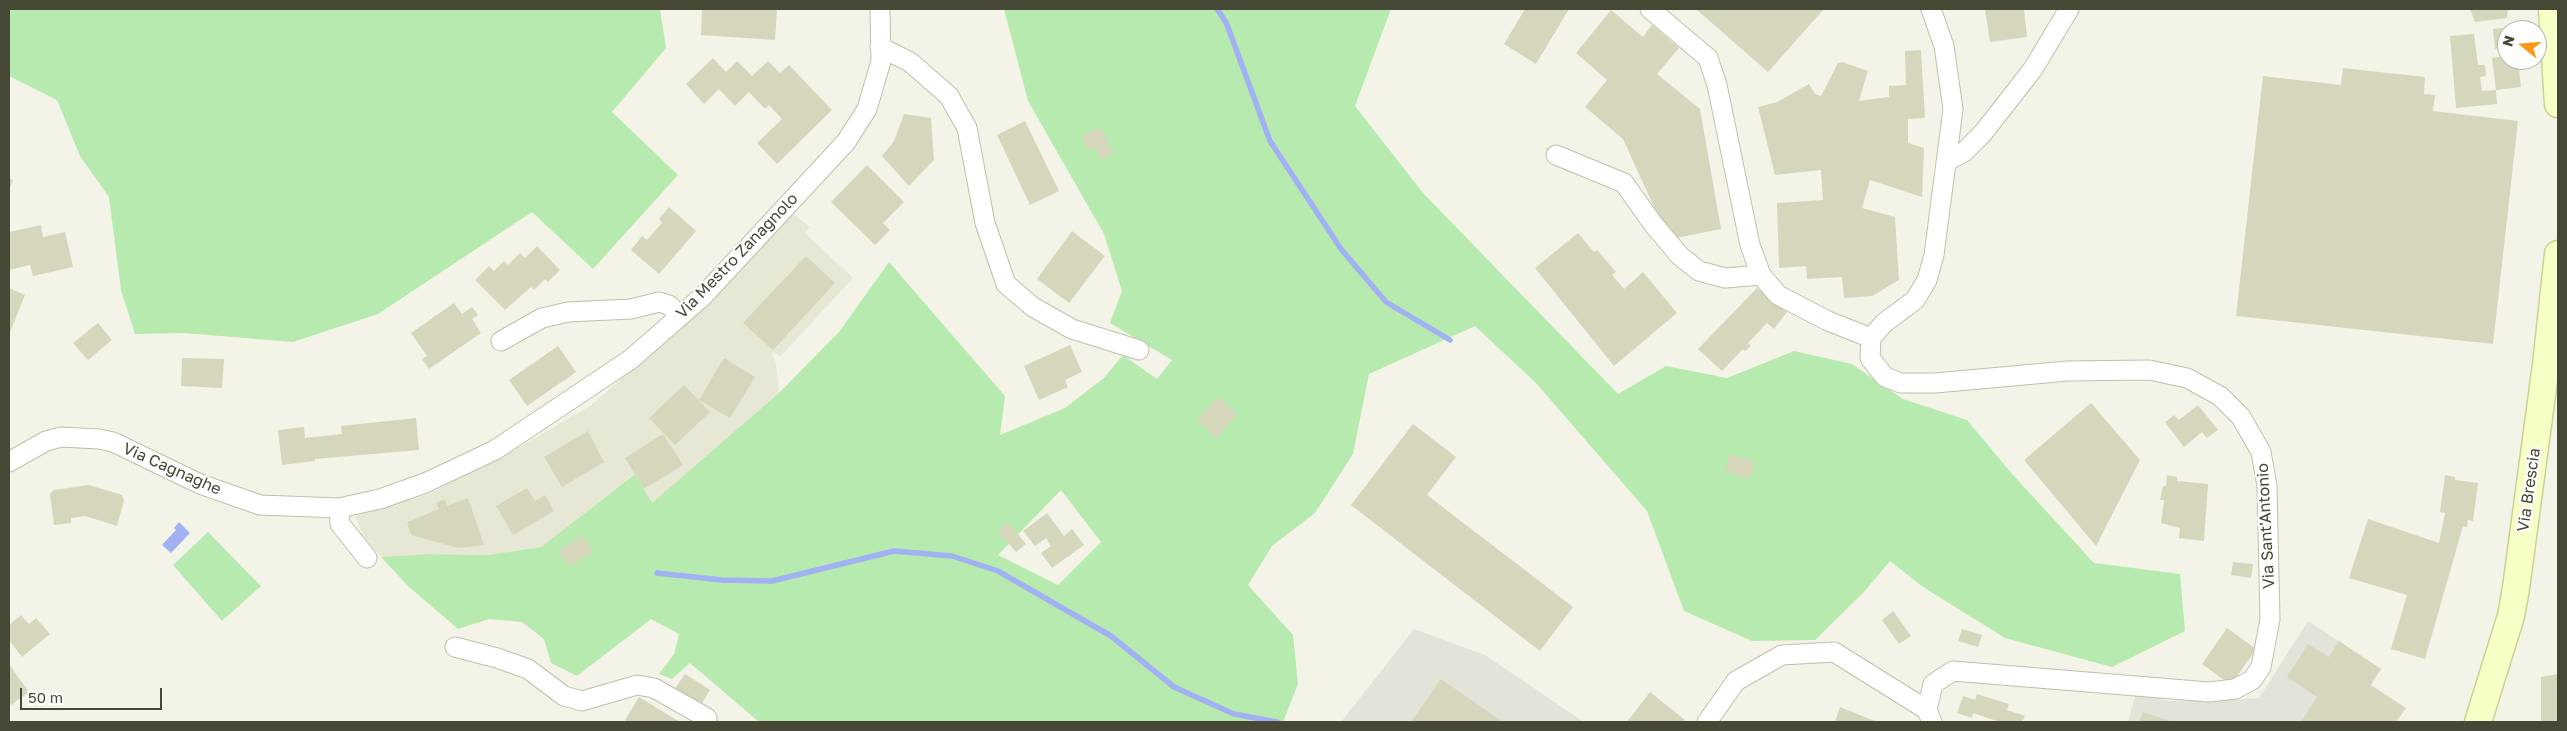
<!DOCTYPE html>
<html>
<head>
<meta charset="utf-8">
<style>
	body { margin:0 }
	#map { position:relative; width:2567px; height:731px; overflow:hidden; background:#f3f4e7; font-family:"Golos Text",sans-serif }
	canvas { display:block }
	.frame { position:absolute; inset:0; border:10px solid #474736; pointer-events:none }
	.north { position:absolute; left:2497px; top:20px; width:50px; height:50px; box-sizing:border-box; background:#fff; border:1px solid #b5b5af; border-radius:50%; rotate:287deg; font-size:14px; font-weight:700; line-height:20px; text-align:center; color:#474736 }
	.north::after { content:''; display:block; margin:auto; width:18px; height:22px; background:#ff9613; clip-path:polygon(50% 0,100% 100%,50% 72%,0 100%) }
	.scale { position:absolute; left:20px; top:688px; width:142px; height:22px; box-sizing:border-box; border:2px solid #474736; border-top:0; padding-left:6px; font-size:15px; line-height:18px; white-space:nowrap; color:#474736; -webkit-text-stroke:4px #fff; paint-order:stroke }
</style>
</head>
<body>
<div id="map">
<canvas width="2567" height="731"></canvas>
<div class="frame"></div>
<div class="north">N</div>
<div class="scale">50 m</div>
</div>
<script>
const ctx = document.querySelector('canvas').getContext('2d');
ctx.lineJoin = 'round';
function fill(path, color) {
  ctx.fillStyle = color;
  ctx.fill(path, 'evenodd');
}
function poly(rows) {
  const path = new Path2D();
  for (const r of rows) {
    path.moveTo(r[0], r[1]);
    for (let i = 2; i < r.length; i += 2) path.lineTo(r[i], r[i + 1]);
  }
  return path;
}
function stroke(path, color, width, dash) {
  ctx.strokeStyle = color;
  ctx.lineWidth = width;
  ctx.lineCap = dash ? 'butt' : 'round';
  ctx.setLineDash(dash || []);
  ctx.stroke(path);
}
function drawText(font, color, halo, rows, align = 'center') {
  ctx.font = font + ' "Golos Text",sans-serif';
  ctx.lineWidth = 4.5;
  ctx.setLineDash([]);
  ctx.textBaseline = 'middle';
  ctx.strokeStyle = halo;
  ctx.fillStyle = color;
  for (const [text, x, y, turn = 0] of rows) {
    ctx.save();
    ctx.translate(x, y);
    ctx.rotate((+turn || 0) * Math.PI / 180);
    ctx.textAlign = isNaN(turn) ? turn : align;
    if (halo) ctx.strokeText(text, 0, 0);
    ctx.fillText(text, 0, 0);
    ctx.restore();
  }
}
const residential = poly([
	[793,214,810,227,805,233,853,278,780,357,772,351,776,364,779,393,652,504,634,474,541,547,488,555,428,554,381,557,362,534,355,516,429,494,523,445,590,406,703,308]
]);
const industrial = poly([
	[2308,621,2381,669,2371,685,2406,708,2396,722,2128,722,2136,692,2168,701,2213,701,2259,698],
	[1414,629,1485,655,1584,722,1341,722]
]);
const green = poly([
	[9,9,660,9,666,48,612,112,678,175,593,269,532,212,378,314,293,342,184,333,135,334,121,290,109,197,80,156,57,100,9,76],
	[1004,9,1391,9,1355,106,1423,193,1618,394,1666,366,1727,378,1794,351,1852,364,1903,399,1967,420,2012,474,2094,563,2180,574,2185,631,2112,667,2005,638,1923,587,1890,561,1863,593,1815,640,1752,641,1684,611,1647,511,1536,383,1475,326,1369,374,1353,454,1315,513,1272,546,1248,585,1293,635,1298,684,1283,722,759,722,690,663,672,679,659,674,674,654,679,634,651,619,577,676,551,663,544,639,522,622,489,619,458,629,408,586,381,557,428,554,488,555,541,547,635,474,652,503,779,393,839,332,889,262,1005,396,1000,435,1065,408,1104,378,1123,355,1157,379,1172,360,1110,323,1122,291,1104,234,1028,101],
	[1061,490,1101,542,1058,585,998,555],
	[208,532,261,586,222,621,173,565]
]);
const water = poly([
	[179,522,190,533,171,553,162,545,176,530,174,528]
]);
const stream = poly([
	[1217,9,1226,22,1270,141,1341,249,1386,302,1450,340],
	[657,573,722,580,772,581,894,551,952,556,998,571,1111,636,1174,687,1234,714,1277,722]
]);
const building = poly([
	[702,9,777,9,775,40,701,35],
	[1525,9,1569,9,1536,64,1504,44],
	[1696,9,1824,9,1768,72],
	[1985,9,2024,9,2027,37,1990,42],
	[2470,9,2508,9,2507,18,2475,22],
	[1611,10,1643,37,1652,25,1679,48,1657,74,1700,109,1721,229,1676,238,1659,218,1623,139,1585,107,1607,80,1576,53],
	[2524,26,2525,30,2507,30,2507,47,2495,49,2493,29],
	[2474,34,2478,65,2485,65,2486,76,2480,77,2482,91,2496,90,2497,104,2456,108,2450,36],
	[1921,50,1925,118,1908,119,1908,143,1924,148,1922,197,1870,180,1862,208,1895,217,1899,280,1872,296,1844,298,1842,277,1807,279,1806,266,1779,268,1777,203,1823,200,1821,170,1775,175,1758,107,1777,102,1809,84,1815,94,1821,96,1838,63,1842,62,1868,71,1859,101,1889,97,1889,86,1906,85,1905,51],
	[2507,56,2507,60,2518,60,2521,87,2496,90,2492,58],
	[713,58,726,72,737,61,752,76,768,61,780,73,789,65,832,110,777,164,757,143,782,119,769,105,765,109,749,92,735,106,719,89,704,104,686,84],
	[2343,68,2425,77,2424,94,2435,95,2433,111,2518,121,2493,344,2236,316,2263,76,2341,85],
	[904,114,931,118,934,160,909,186,882,156,894,141],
	[1025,121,1059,191,1030,205,997,135],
	[1101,127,1113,154,1101,160,1095,147,1088,150,1081,136],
	[867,165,904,202,883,223,890,230,875,245,831,202],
	[9,178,13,180,9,191],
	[669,207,696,231,659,274,631,250,642,236,647,240,662,223,659,219],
	[41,225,43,237,65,232,73,267,33,276,30,265,9,270,9,232],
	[1072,231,1105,256,1069,303,1037,279],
	[1578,233,1594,252,1597,250,1616,272,1612,275,1624,289,1643,272,1677,313,1614,366,1535,268],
	[537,246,560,270,548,282,545,279,534,290,531,287,505,310,475,280,489,266,494,271,504,261,508,265,520,253,525,258],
	[806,256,835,283,773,350,743,323],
	[9,288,25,295,9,335],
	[1757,288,1787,312,1774,329,1767,323,1748,343,1751,346,1745,351,1743,349,1722,371,1698,349],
	[454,303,462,314,472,307,478,315,472,319,481,333,429,369,422,359,427,356,411,333],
	[98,323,112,340,88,360,73,343],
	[1070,345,1082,372,1065,380,1068,387,1039,400,1024,366],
	[558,346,576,372,527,406,509,380],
	[182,358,224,359,222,388,181,386],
	[724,358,755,377,730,418,699,400],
	[684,385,710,412,675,445,649,418],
	[1218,397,1237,415,1216,438,1197,420],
	[2091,403,2140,460,2096,546,2024,460],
	[2198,405,2218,430,2207,438,2202,432,2184,447,2165,422,2174,415,2179,420],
	[416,418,419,450,315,459,315,461,282,465,278,430,304,427,305,438,342,434,341,426],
	[1413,424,1456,457,1427,495,1573,607,1540,651,1351,505],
	[588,431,604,462,562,487,544,457],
	[663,434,683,465,644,489,625,458],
	[1730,454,1755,462,1750,479,1724,471],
	[2167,475,2177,477,2177,481,2208,484,2204,541,2179,538,2180,528,2161,523,2164,500,2160,500,2163,486,2166,486],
	[2445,475,2455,477,2455,480,2478,483,2473,521,2468,520,2467,527,2463,526,2425,659,2391,649,2407,595,2349,578,2368,519,2439,543,2445,513,2440,512],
	[89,485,122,495,124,500,117,526,85,516,71,518,71,523,54,525,50,494,54,490],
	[527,488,535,501,545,495,554,511,513,535,496,506],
	[468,498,484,545,458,548,411,535,407,522,439,509,436,503,445,499,447,506],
	[1047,513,1064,536,1072,529,1084,545,1052,568,1041,553,1051,546,1046,538,1035,546,1023,531],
	[1008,522,1026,544,1016,552,998,531],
	[583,535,593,552,569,567,558,551],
	[2233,562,2253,564,2251,578,2231,575],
	[1893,611,1911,636,1899,644,1882,620],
	[21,615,29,624,36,618,50,634,22,657,9,640,9,625],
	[2227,628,2256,649,2231,685,2202,664],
	[1962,629,1982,635,1978,647,1958,641],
	[2339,641,2381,669,2370,685,2406,708,2396,722,2301,722,2317,697,2287,677,2308,644,2329,657],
	[9,664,29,692,11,705,9,701],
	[685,674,710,690,700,707,674,690],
	[2558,674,2558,722,2541,722,2541,677],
	[1441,679,1503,722,1411,722],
	[1650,692,1685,720,1683,722,1627,722],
	[1977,694,2009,704,2007,710,2025,716,2022,722,2000,722,1973,713,1972,718,1957,713,1963,696,1975,700],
	[639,697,680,722,624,722],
	[1840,707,1877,722,1835,722],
	[2143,712,2173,722,2139,722]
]);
const minor = poly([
	[1650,9,1708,58,1717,85,1750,245,1761,275,1778,295,1828,321,1871,338],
	[1931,9,1944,46,1953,109,1934,255,1927,280,1915,300,1884,323,1871,338,1870,358,1885,377,1901,383,1935,383,2068,371,2149,370,2187,378,2220,396,2241,417,2261,452,2267,486,2270,619,2261,667,2252,680,2235,689,2209,692,1953,671,1933,684,1927,710,1932,722],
	[880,47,910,62,949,96,967,128,985,223,1006,284,1033,307,1072,329,1139,350],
	[1556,155,1624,183,1653,224,1680,256,1699,271,1725,278,1761,275],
	[1947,161,1964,152,1983,133,2033,69,2069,9],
	[501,341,542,318,568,312,631,309,659,302,669,305,680,316],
	[9,462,46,441,61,437,99,439,113,442,200,484,260,505,339,508,380,499,425,483,495,450,631,359,703,296,846,142,867,109,881,61,880,9],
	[339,508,340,524,367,558],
	[455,647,497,658,528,669,564,696,582,701,637,685,654,688,707,718],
	[1707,722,1736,681,1782,655,1834,652,1927,710]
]);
const secondary = poly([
	[2552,9,2558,104],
	[2478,722,2511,616,2516,588,2546,365,2558,254]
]);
const streetNames = [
	["Via Mestro Zanagnolo",737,256,-46],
	["Via Cagnaghe",172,469,24],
	["Via Brescia",2529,490,-82],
	["Via Sant'Antonio",2266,526,-93]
];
fill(residential, '#e6e8d5');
fill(industrial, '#e3e3d9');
fill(green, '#b7eaae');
fill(water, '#a1b1f3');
stroke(stream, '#a1b1f3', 5.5);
fill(building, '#d6d6bc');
stroke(minor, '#bec0a9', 21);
stroke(secondary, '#cad293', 29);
stroke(minor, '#fff', 19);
stroke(secondary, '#f6ffc6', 26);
drawText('16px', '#474736', '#fff', streetNames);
</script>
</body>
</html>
